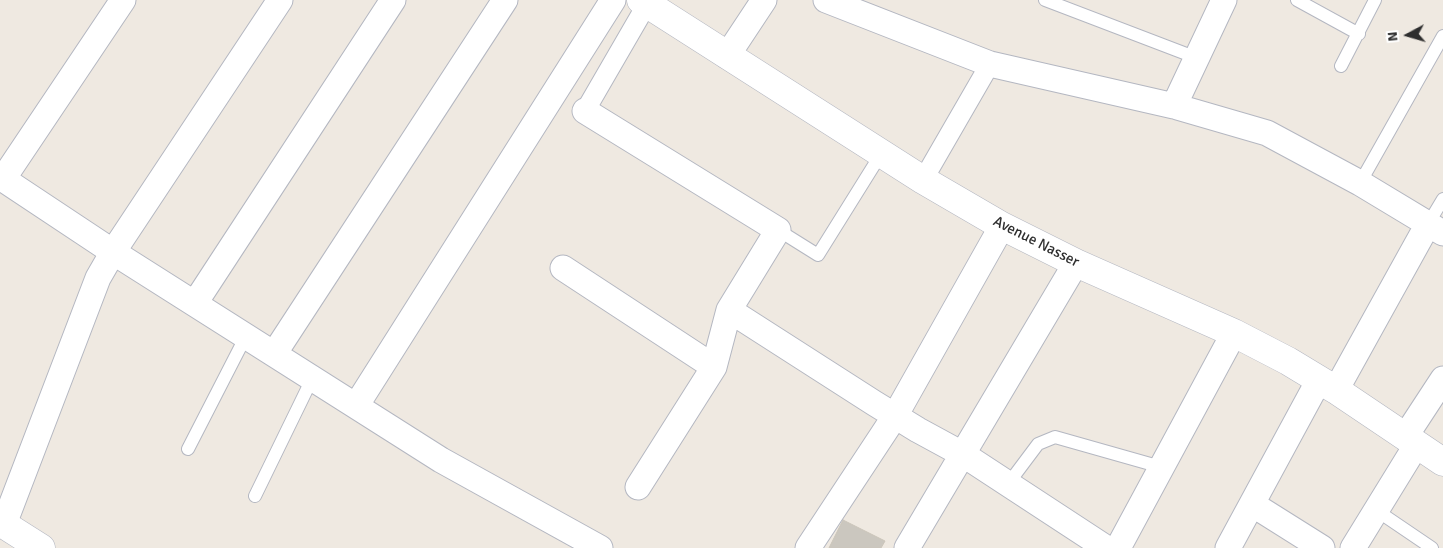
<!DOCTYPE html>
<html>
<head>
<meta charset="utf-8">
<style>
	body { margin:0 }
	#map { position:relative; width:1443px; height:548px; overflow:hidden; background:#efe9e1; font-family:Signika,sans-serif }
	canvas { display:block }
	.north { position:absolute; left:1383px; top:10px; width:50px; height:50px; -webkit-text-stroke:4px #fff; paint-order:stroke; rotate:264deg; font-size:14px; font-weight:700; line-height:20px; text-align:center; color:#2e2e2e }
	.north::after { content:''; display:block; margin:auto; width:18px; height:22px; background:#2e2e2e; clip-path:polygon(50% 0,100% 100%,50% 72%,0 100%) }
</style>
</head>
<body>
<div id="map">
<canvas width="1443" height="548"></canvas>
<div class="north">N</div>
</div>
<script>
const ctx = document.querySelector('canvas').getContext('2d');
ctx.lineJoin = 'round';
function fill(path, color) {
  ctx.fillStyle = color;
  ctx.fill(path, 'evenodd');
}
function poly(rows) {
  const path = new Path2D();
  for (const r of rows) {
    path.moveTo(r[0], r[1]);
    for (let i = 2; i < r.length; i += 2) path.lineTo(r[i], r[i + 1]);
  }
  return path;
}
function stroke(path, color, width, dash) {
  ctx.strokeStyle = color;
  ctx.lineWidth = width;
  ctx.lineCap = dash ? 'butt' : 'round';
  ctx.setLineDash(dash || []);
  ctx.stroke(path);
}
function drawText(font, color, halo, rows, align = 'center') {
  ctx.font = font + ' Signika,sans-serif';
  ctx.lineWidth = 4;
  ctx.setLineDash([]);
  ctx.textBaseline = 'middle';
  ctx.strokeStyle = halo;
  ctx.fillStyle = color;
  for (const [text, x, y, turn = 0] of rows) {
    ctx.save();
    ctx.translate(x, y);
    ctx.rotate((+turn || 0) * Math.PI / 180);
    ctx.textAlign = isNaN(turn) ? turn : align;
    if (halo) ctx.strokeText(text, 0, 0);
    ctx.fillText(text, 0, 0);
    ctx.restore();
  }
}
const building = poly([
	[843,520,885,541,881,548,829,548,843,520]
]);
const service = poly([
	[1045,0,1197,58],
	[1297,0,1359,34],
	[1341,66,1375,0],
	[1360,183,1443,36],
	[1428,224,1443,199],
	[778,230,818,255,881,154],
	[188,449,246,336],
	[1008,484,1038,444,1055,437,1161,467],
	[255,496,312,379],
	[1376,510,1432,548]
]);
const pedestrian = poly([
	[585,111,647,4],
	[923,180,990,64]
]);
const minor = poly([
	[826,0,990,64,1174,106,1267,133,1360,183,1443,233],
	[727,56,764,0],
	[1174,106,1224,0],
	[585,111,778,230,729,310,714,367,638,487],
	[0,177,113,252,441,460,600,548],
	[3,179,123,0],
	[563,268,714,367],
	[195,303,393,0],
	[729,310,874,403,918,430,964,455,1106,548],
	[274,354,505,0],
	[1336,390,1428,224],
	[356,406,613,0],
	[1405,437,1443,379],
	[1252,504,1322,548],
	[4,524,98,278,113,252,280,0],
	[808,548,895,416,1002,226],
	[907,548,1076,263],
	[1118,548,1234,333],
	[1228,548,1319,380],
	[1353,548,1417,444]
]);
const tertiary = poly([
	[641,0,923,180,1002,226,1076,263,1234,333,1288,361,1336,390,1443,462],
	[0,522,41,548]
]);
const streetNames = [
	["Avenue Nasser",1036,242,27]
];
fill(building, '#cbc7bf');
stroke(building, '#cbc5ba', 1);
stroke(service, '#b4b7c1', 14);
stroke(pedestrian, '#b4b7c1', 21);
stroke(minor, '#b4b7c1', 27);
stroke(tertiary, '#b4b7c1', 29);
stroke(service, '#fff', 12);
stroke(pedestrian, '#fff', 19);
stroke(minor, '#fff', 25);
stroke(tertiary, '#fff', 28);
drawText('15px', '#2e2e2e', '#fff', streetNames);
</script>
</body>
</html>
